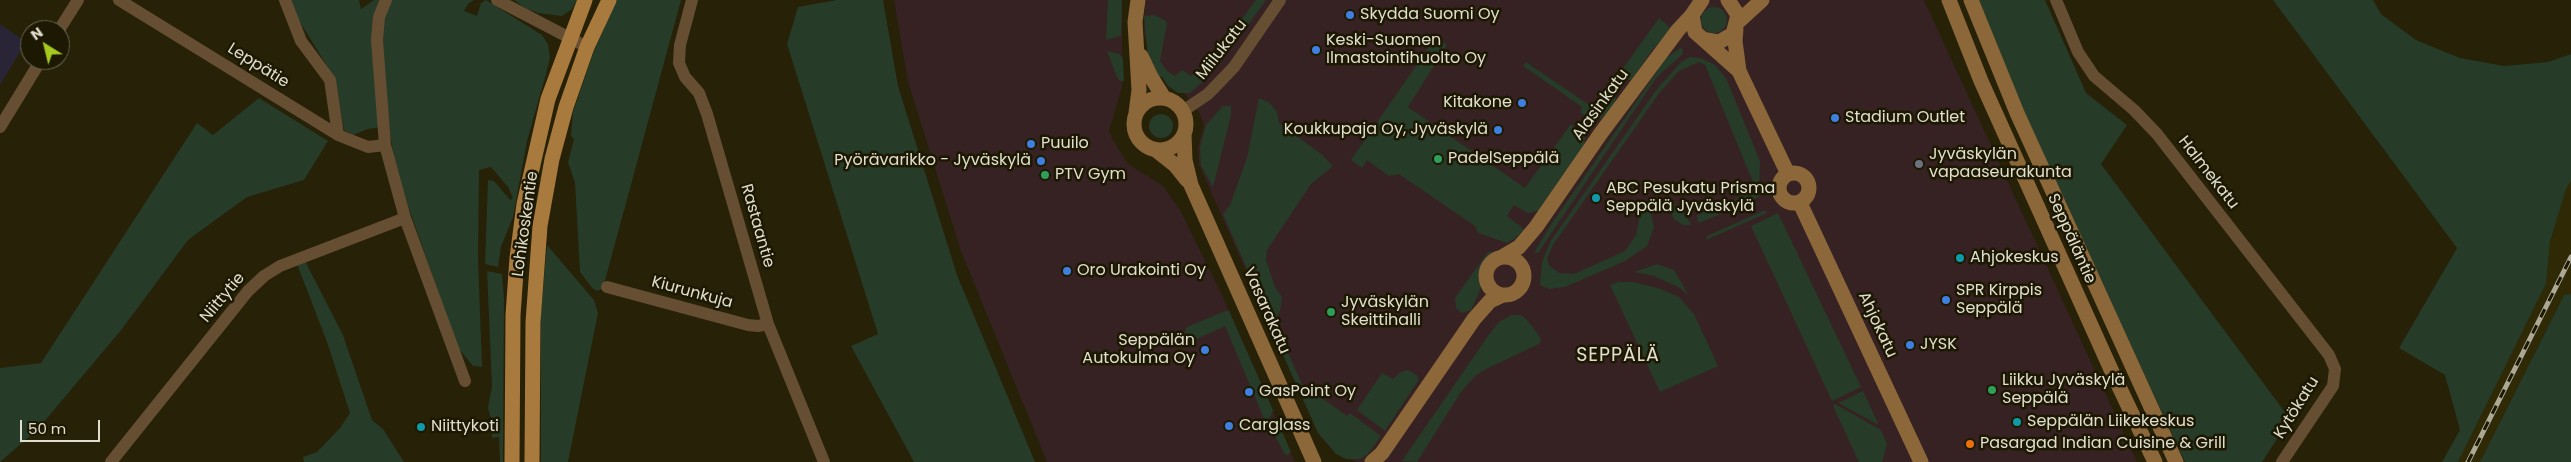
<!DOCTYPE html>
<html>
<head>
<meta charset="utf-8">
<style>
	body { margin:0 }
	#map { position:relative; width:2571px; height:462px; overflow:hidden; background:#262107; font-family:Poppins,sans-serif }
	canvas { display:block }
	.north { position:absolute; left:20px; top:20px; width:50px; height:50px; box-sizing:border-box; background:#1c1801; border:1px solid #6a6753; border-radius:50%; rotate:324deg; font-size:14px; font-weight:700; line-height:20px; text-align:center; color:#e0dece }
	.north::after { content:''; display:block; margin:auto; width:18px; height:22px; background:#a7c81f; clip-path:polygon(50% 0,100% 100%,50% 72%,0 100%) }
	.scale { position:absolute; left:20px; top:420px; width:80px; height:22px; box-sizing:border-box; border:2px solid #e0dece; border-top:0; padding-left:6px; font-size:15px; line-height:18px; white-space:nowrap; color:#e0dece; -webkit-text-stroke:4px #1c1801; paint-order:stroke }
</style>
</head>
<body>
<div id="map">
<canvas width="2571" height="462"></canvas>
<div class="north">N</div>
<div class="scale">50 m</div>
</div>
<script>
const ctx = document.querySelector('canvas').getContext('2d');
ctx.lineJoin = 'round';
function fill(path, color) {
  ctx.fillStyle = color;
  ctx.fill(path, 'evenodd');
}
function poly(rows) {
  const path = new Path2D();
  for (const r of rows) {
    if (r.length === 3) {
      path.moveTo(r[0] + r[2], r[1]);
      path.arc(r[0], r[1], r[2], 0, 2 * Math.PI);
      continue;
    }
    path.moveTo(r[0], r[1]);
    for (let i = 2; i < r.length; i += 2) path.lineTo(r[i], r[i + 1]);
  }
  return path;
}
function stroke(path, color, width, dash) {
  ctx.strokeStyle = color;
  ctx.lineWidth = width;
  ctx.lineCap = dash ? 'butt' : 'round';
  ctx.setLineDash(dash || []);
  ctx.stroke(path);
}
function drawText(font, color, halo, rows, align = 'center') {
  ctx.font = font + ' Poppins,sans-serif';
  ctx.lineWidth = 5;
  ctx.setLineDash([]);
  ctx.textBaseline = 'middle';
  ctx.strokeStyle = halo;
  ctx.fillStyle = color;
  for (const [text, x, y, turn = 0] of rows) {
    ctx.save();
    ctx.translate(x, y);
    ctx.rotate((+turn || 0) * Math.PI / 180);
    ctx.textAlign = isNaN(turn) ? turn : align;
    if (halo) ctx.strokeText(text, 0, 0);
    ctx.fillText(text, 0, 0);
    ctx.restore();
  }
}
const commercial = poly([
	[894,0,1122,0,1122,87,1109,131,1112,138,1128,164,1163,186,1180,210,1223,297,1295,462,1047,462,961,251,908,82],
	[1146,0,1924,0,2137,462,1357,462,1336,454,1318,433,1199,165,1198,147,1204,125,1199,112,1181,89,1171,85,1156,72,1144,34,1144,16]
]);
const built = poly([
	[2571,181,2571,294,2564,295,2480,462,2458,462,2546,284,2550,242,2566,189]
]);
const education = poly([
	[0,24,26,42,0,85]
]);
const green = poly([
	[290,0,359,0,361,9,374,0,474,0,468,4,464,11,477,16,481,3,486,0,542,35,548,44,550,58,546,74,527,141,513,217,501,247,498,267,485,264,488,180,494,181,510,200,513,198,508,187,491,167,479,170,478,257,482,367,473,366,458,348,396,172,389,126,368,129,353,135,344,130,334,77,293,11],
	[514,0,577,0,572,9,562,16,538,13,525,8],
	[616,0,681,0,603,288,598,291,593,289,580,272,575,183,568,162,574,139,571,136,573,112,594,51],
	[837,0,883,0,898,86,957,275,1035,462,914,462,851,346,878,334,787,44,798,7],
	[1108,0,1122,0,1121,36,1106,40],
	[1256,0,1266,0,1248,25,1241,20],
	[1979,0,2045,0,2086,93,2127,125,2101,164,2290,419,2262,462,2185,462,2037,144],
	[2273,0,2373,0,2381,14,2416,40,2460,58,2504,66,2548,62,2571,54,2571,181,2566,189,2550,242,2546,284,2458,462,2442,462,2460,430,2445,375,2399,348,2457,248],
	[1714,20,13],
	[1155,15,1166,21,1167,24,1160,61,1167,71,1175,76,1182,70,1191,76,1194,73,1201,77,1210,65,1208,58,1215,51,1225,46,1229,48,1202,82,1190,93,1178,93,1168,86,1162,77,1156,77,1148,57,1144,16],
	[1659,18,1672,29,1653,49,1632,79,1623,82,1619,74],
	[1436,37,1447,45,1408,107,1525,188,1571,124,1580,131,1585,138,1584,145,1538,211,1528,213,1514,205,1507,216,1524,229,1514,239,1507,243,1478,233,1475,226,1399,174,1389,176,1367,160,1362,168,1351,160],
	[1682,47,1683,54,1657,77,1538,253,1534,253,1550,226,1656,73,1666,58],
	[1107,51,1119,54,1123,58,1124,81,1120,81,1117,77],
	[1690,57,1700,58,1714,64,1726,78,1760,161,1759,197,1736,207,1731,202,1755,187,1705,65,1699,62,1679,71,1660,92,1553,245,1547,259,1549,265,1559,273,1574,274,1625,251,1636,235,1641,209,1645,206,1650,210,1654,227,1647,246,1625,261,1565,287,1549,289,1540,285,1542,262,1550,242,1657,89,1681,62],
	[1526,62,1595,109,1608,90,1616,98,1614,104,1601,119,1588,118,1580,112,1582,107,1523,66],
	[259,98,328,141,304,180,247,197,188,240,122,329,38,429,0,462,0,368,41,363,197,123,213,135],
	[1259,98,1270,103,1277,112,1279,123,1321,154,1333,166,1311,184,1267,250,1266,260,1275,287,1282,297,1280,311,1272,326,1223,214,1230,205,1247,158],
	[1223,106,1231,106,1231,115,1213,187,1201,166,1200,147,1206,125],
	[1161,126,12],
	[1673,203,1683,213,1692,225,1683,225,1674,219,1669,209,1670,204],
	[1718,207,1721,214,1698,223,1697,215],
	[1765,210,1767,213,1706,240,1707,236],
	[1778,213,1861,387,1832,401,1751,226],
	[547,245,594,300,598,313,568,462,541,462,541,311],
	[1499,251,1484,266,1480,290,1471,310,1462,313,1456,308,1455,298,1488,252],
	[305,261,343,335,372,420,383,429,404,462,304,462,303,457,317,452,340,428,350,413,327,342,297,264],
	[1657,264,1674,270,1689,296,1680,288,1654,276,1634,272],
	[487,271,502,274,504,299,503,462,500,462,499,437,492,438,492,422,488,408,492,386],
	[1619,282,1634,282,1661,289,1679,297,1694,314,1718,366,1660,392,1610,285],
	[2571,294,2571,462,2480,462,2564,295],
	[1225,311,1229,311,1273,410,1270,418,1265,421,1225,326,1188,343,1184,335,1187,327],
	[1511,315,1520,315,1526,319,1538,334,1541,340,1539,344,1482,371,1473,378,1461,392,1417,462,1402,461,1488,336,1499,322],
	[1284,344,1302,384,1347,416,1350,413,1381,436,1367,455,1360,459,1346,459,1336,454,1318,433,1279,346],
	[1408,370,1418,376,1418,381,1385,431,1357,410,1382,373,1393,379,1401,372],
	[1863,391,1878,423,1877,424,1838,403],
	[1835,404,1881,430,1887,444,1882,462,1859,462,1833,406],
	[1275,427,1281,429,1291,452,1286,456,1271,429]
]);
const street = poly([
	[119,0,338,135,368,147,385,145],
	[285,0,301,41,330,80,338,135],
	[386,0,379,17,377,40,385,145,405,218,465,381],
	[497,0,587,47],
	[692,0,680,45,679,63,685,77,699,93,707,114,768,324,824,462],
	[2056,0,2078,52,2094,76,2134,110,2157,134,2329,355,2335,369,2333,386,2282,462],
	[59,30,78,0],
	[1183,111,1208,94,1234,67,1280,0],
	[0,127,41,60],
	[607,287,748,325,758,326,768,324],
	[111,462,248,291,264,276,280,266,405,218]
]);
const secondary = poly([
	[1702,0,1692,15,1695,32,1739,71,1788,174],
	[1949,0,1981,81,2113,374,2155,462],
	[1971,0,2017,113,2176,462],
	[1738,22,1762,0],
	[1736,29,1735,41,1739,71],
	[1703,39,1719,42,1733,34,1738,15,1728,0],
	[1141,56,1151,77,1164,98],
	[1160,124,26],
	[1136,113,1139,90,1135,22,1138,0],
	[1184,134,1185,160,1191,185,1314,462],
	[1156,150,1175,165,1187,180],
	[1794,188,15],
	[1800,203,1921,462],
	[1502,257,1519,247,1536,227,1601,133,1678,30,1692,15],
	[1505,276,19],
	[1372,462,1382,453,1474,319,1490,301,1503,295]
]);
const primary = poly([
	[512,462,513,315,517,258,524,204,548,99,585,0],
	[532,462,533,322,540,226,552,159,566,107,587,47,609,0]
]);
const rail = poly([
	[2468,462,2571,257]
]);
const markers = [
	[1350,15,5,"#3f7fe0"],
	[1316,50,5,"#3f7fe0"],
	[1522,103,5,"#3f7fe0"],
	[1835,118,5,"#3f7fe0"],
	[1498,130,5,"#3f7fe0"],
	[1031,144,5,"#3f7fe0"],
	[1438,159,5,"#2e9e5b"],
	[1041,161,5,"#3f7fe0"],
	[1919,164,5,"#6b7280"],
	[1045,175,5,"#2e9e5b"],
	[1596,198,5,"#0f9aa8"],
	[1960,258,5,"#0f9aa8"],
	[1067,271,5,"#3f7fe0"],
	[1946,300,5,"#3f7fe0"],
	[1331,312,5,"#2e9e5b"],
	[1910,345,5,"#3f7fe0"],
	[1205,350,5,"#3f7fe0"],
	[1992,390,5,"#2e9e5b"],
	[1249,392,5,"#3f7fe0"],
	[2017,422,5,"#0f9aa8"],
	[1229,426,5,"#3f7fe0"],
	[421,427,5,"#0f9aa8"],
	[1970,444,5,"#e8710a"]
];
const poiNames = [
	["Skydda Suomi Oy",1360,15],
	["Keski-Suomen",1326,41],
	["Ilmastointihuolto Oy",1326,59],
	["Kitakone",1512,103,"right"],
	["Stadium Outlet",1845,118],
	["Koukkupaja Oy, Jyväskylä",1488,130,"right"],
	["Puuilo",1041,144],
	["Jyväskylän",1929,155],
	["vapaaseurakunta",1929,173],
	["PadelSeppälä",1448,159],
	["Pyörävarikko - Jyväskylä",1031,161,"right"],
	["PTV Gym",1055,175],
	["ABC Pesukatu Prisma",1606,189],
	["Seppälä Jyväskylä",1606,207],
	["Ahjokeskus",1970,258],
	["Oro Urakointi Oy",1077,271],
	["SPR Kirppis",1956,291],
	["Seppälä",1956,309],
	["Jyväskylän",1341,303],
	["Skeittihalli",1341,321],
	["Seppälän",1195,341,"right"],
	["Autokulma Oy",1195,359,"right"],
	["JYSK",1920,345],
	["Liikku Jyväskylä",2002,381],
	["Seppälä",2002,399],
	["GasPoint Oy",1259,392],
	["Seppälän Liikekeskus",2027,422],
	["Carglass",1239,426],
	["Niittykoti",431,427],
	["Pasargad Indian Cuisine & Grill",1980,444]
];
const streetNames = [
	["Miilukatu",1222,50,-52],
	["Leppätie",258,66,32],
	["Alasinkatu",1601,105,-54],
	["Halmekatu",2208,173,52],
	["Lohikoskentie",526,224,-82],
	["Rastaantie",757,226,74],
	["Seppäläntie",2071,239,66],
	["Kiurunkuja",692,293,15],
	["Niittytie",223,298,-50],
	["Vasarakatu",1266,311,66],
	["Ahjokatu",1877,325,65],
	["Kytökatu",2297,408,-58]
];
const quarterNames = [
	["SEPPÄLÄ",1618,356]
];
fill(commercial, '#362222');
fill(built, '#2f2906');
fill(education, '#292536');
fill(green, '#263b28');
stroke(street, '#654e32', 12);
stroke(secondary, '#8b6739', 15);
stroke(primary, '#a87a3d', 15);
stroke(rail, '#aba896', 5);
stroke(rail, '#1c1801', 3, [9]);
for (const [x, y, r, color] of markers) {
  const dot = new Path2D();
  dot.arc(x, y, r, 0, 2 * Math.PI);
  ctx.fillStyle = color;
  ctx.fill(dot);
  stroke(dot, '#1c1801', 2);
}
drawText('16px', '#e0dece', '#1c1801', poiNames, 'left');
drawText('16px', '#e0dece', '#1c1801', streetNames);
ctx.letterSpacing = '1px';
drawText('19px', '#e0dece', '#1c1801', quarterNames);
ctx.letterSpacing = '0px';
</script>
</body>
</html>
